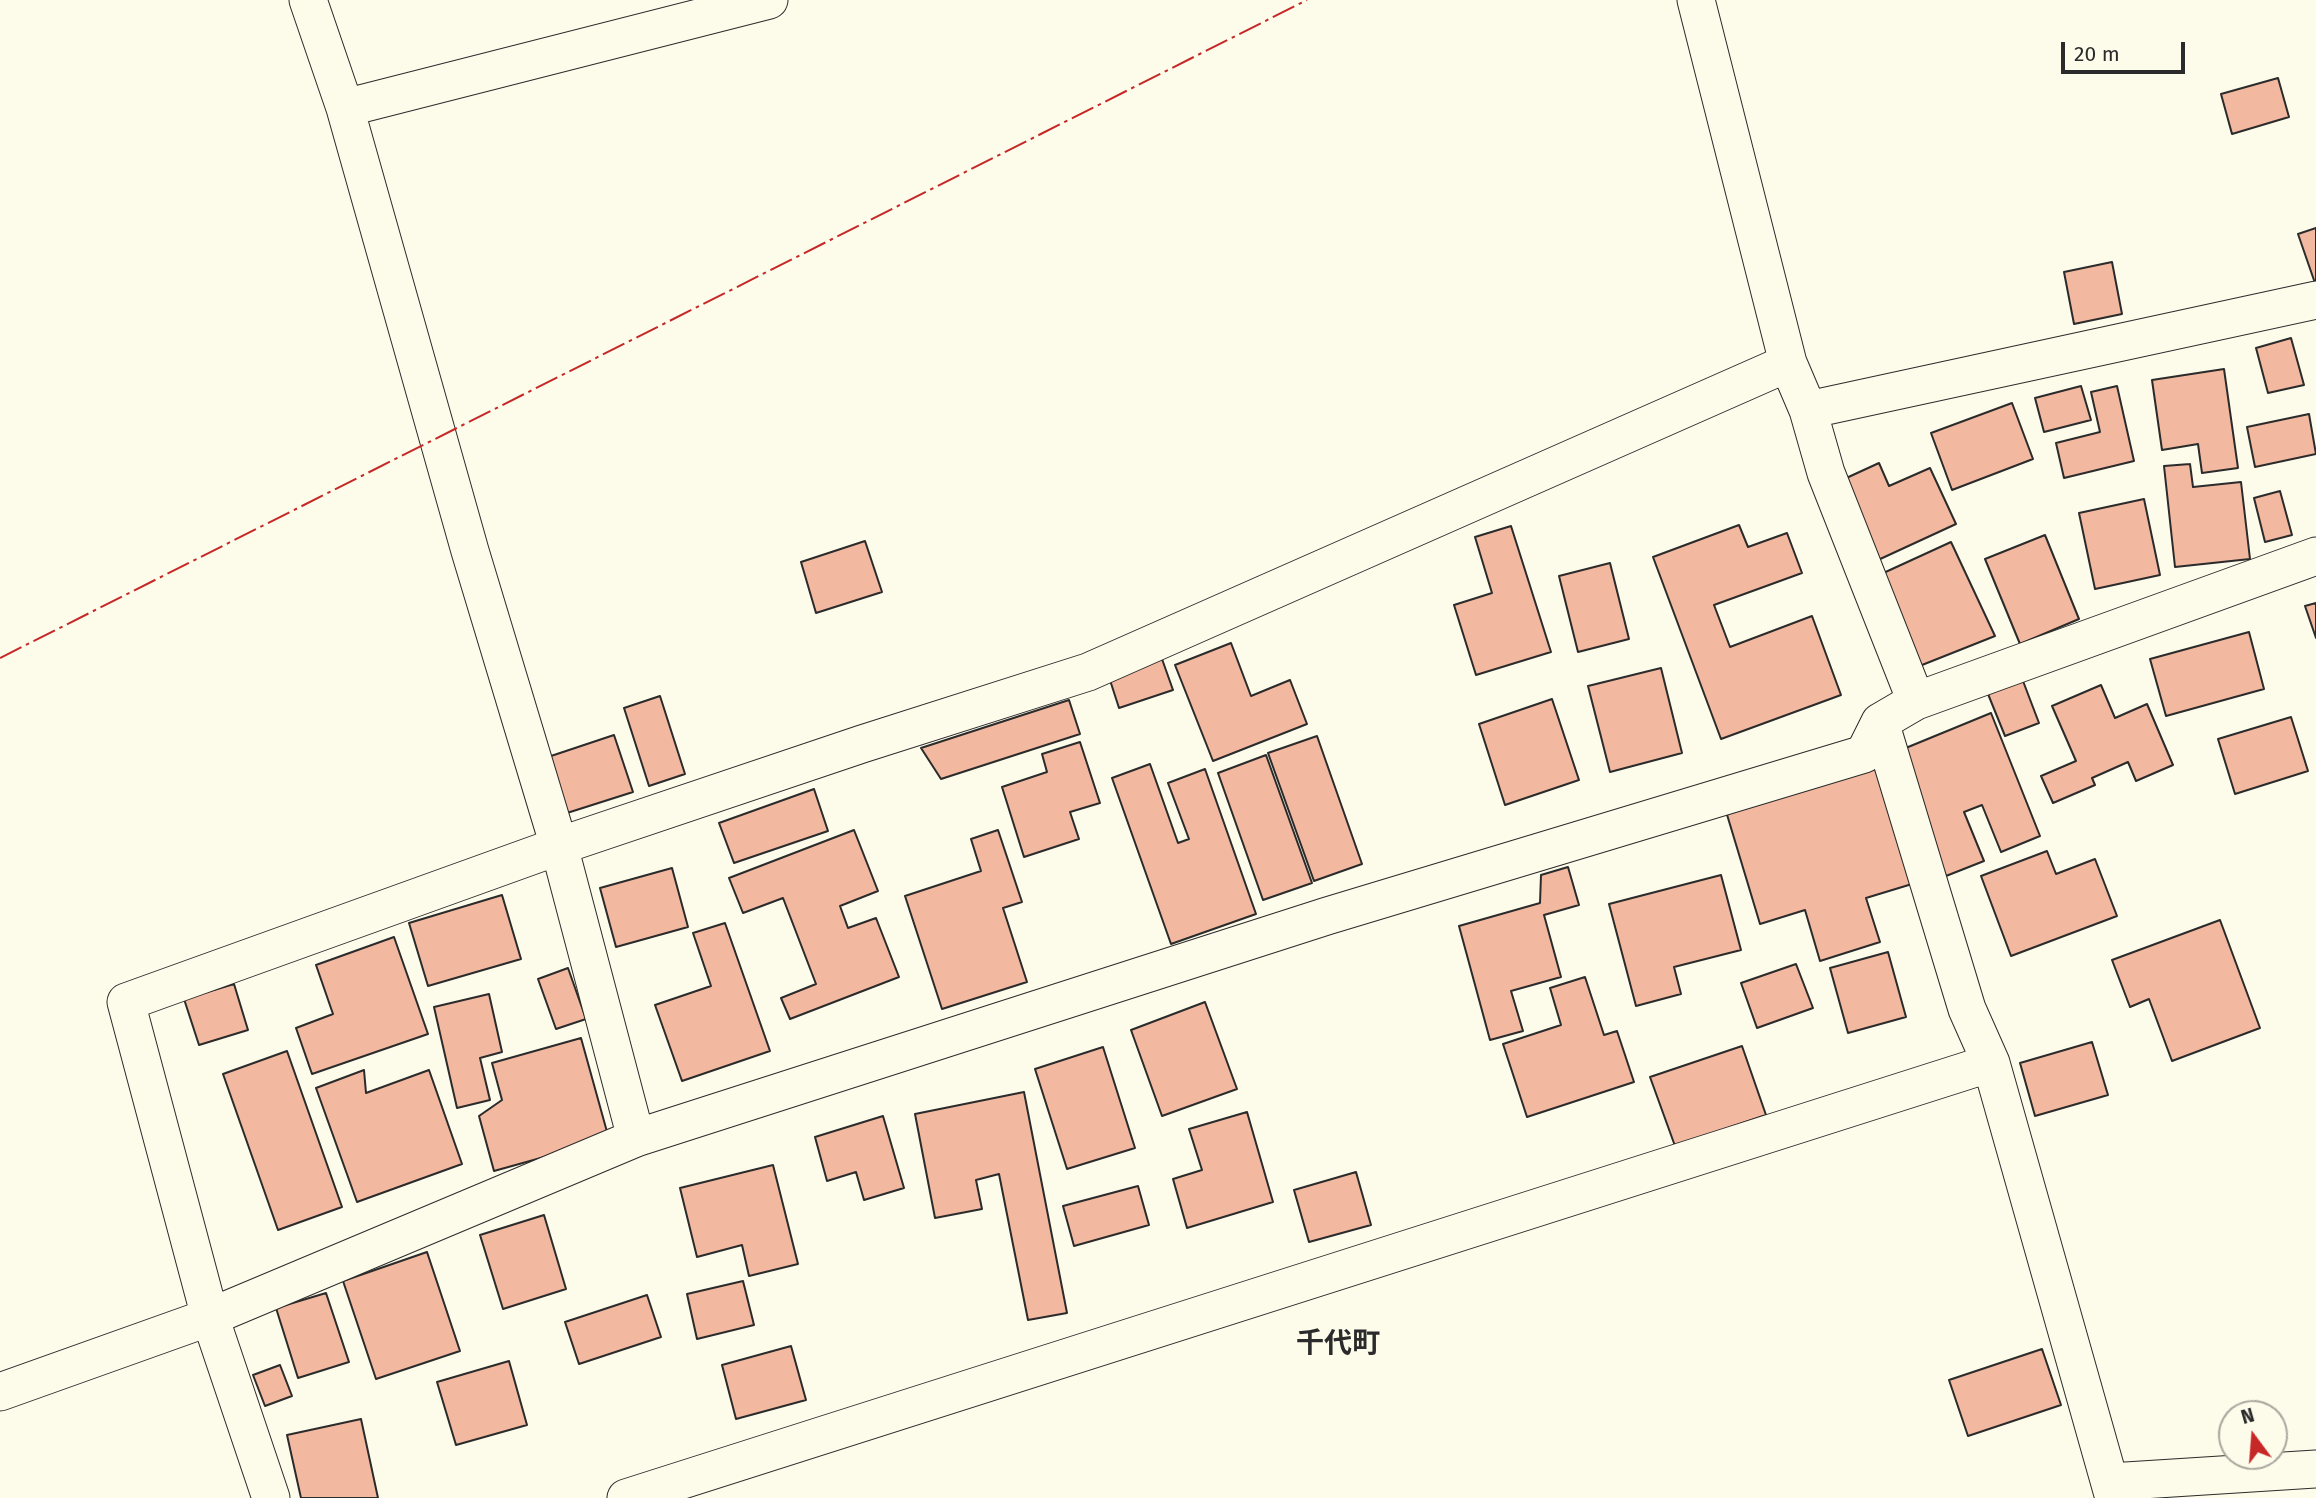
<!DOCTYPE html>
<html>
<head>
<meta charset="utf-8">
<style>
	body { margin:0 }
	#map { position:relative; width:2316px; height:1498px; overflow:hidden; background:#fdfbea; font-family:"Fira Sans",sans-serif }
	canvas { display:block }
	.north { position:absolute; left:2218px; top:1400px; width:70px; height:70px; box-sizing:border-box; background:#fdfbea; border:2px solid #a9a89e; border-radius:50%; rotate:344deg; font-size:19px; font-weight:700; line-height:28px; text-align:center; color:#2b2b2b }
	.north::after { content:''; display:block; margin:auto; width:24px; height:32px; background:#c62828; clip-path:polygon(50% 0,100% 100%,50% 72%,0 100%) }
	.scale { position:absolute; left:2061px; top:42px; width:124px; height:32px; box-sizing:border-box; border:4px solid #2b2b2b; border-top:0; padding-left:9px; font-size:21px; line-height:24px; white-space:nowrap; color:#2b2b2b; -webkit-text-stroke:5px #fdfbea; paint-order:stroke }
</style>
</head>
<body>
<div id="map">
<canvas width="2316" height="1498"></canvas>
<div class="north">N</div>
<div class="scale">20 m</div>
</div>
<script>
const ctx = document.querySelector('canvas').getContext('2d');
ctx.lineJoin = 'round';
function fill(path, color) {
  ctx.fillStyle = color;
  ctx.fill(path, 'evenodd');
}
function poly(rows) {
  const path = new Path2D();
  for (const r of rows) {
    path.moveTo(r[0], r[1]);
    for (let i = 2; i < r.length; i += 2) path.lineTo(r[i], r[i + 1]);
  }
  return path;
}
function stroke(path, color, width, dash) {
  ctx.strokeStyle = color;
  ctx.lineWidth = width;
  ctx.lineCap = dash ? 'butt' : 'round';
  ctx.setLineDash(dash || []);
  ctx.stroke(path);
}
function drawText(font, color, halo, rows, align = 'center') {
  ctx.font = font + ' "Fira Sans","Noto Sans JP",sans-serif';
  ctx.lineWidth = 5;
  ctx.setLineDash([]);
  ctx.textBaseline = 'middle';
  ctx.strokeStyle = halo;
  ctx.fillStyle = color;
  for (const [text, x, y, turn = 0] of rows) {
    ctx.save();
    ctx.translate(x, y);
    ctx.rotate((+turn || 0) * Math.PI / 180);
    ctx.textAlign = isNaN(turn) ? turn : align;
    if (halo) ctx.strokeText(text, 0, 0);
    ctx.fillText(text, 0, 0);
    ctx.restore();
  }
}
const building = poly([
	[2278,78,2289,117,2232,134,2221,94,2278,78],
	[2316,228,2316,286,2298,234,2316,228],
	[2112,262,2122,314,2074,324,2064,272,2112,262],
	[2291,338,2304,385,2268,393,2256,348,2291,338],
	[2224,369,2238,468,2202,473,2198,444,2162,450,2152,380,2224,369],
	[2081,386,2091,420,2044,432,2035,398,2081,386],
	[2117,386,2134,461,2064,478,2056,443,2100,432,2091,392,2117,386],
	[2012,403,2033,459,1952,490,1931,433,2012,403],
	[2309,414,2316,454,2255,467,2247,427,2309,414],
	[1879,463,1889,486,1930,468,1956,524,1878,560,1842,480,1879,463],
	[2190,464,2193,487,2241,482,2250,559,2175,567,2164,466,2190,464],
	[2280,491,2292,535,2265,542,2254,498,2280,491],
	[2144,499,2160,575,2095,589,2079,513,2144,499],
	[1739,525,1748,547,1787,533,1802,573,1714,605,1730,647,1812,616,1841,695,1721,739,1653,557,1739,525],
	[1511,526,1551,652,1476,675,1454,605,1492,593,1475,537,1511,526],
	[2045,535,2079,619,2020,644,1985,559,2045,535],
	[865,541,882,592,816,613,801,562,865,541],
	[1951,542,1995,636,1917,667,1879,575,1951,542],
	[1610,563,1629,639,1578,652,1559,576,1610,563],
	[2316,603,2316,638,2305,606,2316,603],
	[2249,632,2264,689,2166,716,2150,659,2249,632],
	[1231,643,1251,696,1290,680,1307,724,1213,761,1175,665,1231,643],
	[1162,659,1173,690,1119,708,1109,677,1162,659],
	[1661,668,1682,753,1610,772,1588,686,1661,668],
	[2023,681,2039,723,2005,736,1988,694,2023,681],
	[2101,685,2115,718,2147,704,2173,765,2136,781,2128,762,2092,778,2095,785,2053,803,2041,776,2076,761,2052,706,2101,685],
	[660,696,685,774,649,786,624,708,660,696],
	[1552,699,1579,780,1505,805,1479,724,1552,699],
	[1069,700,1080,734,941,779,921,748,1069,700],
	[1991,713,2040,836,2001,852,1982,805,1964,812,1984,861,1946,876,1896,752,1991,713],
	[2291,717,2308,771,2235,794,2218,739,2291,717],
	[614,735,633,792,567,813,548,757,614,735],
	[1317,736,1362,864,1314,881,1268,753,1317,736],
	[1080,742,1100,803,1070,812,1079,839,1024,857,1002,787,1047,772,1042,754,1080,742],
	[1266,755,1312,883,1263,900,1218,773,1266,755],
	[1875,761,1912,884,1866,898,1880,942,1820,961,1805,910,1760,924,1725,808,1875,761],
	[1150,764,1178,843,1189,839,1168,783,1205,769,1256,914,1171,944,1112,778,1150,764],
	[814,789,828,831,734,863,719,823,814,789],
	[854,830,878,891,840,906,848,928,876,918,899,977,790,1019,781,998,816,984,783,898,743,913,729,878,854,830],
	[998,830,1022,902,1003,908,1027,982,942,1009,905,896,981,871,971,839,998,830],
	[2047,851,2056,874,2095,859,2117,916,2011,956,1981,876,2047,851],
	[1568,867,1579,905,1544,915,1561,977,1511,991,1523,1031,1490,1040,1459,926,1540,903,1541,875,1568,867],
	[672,868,688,927,616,947,600,888,672,868],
	[1721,875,1741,950,1674,967,1681,994,1636,1006,1609,904,1721,875],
	[502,895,521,959,428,986,409,923,502,895],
	[2220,920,2260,1028,2172,1061,2149,999,2130,1007,2112,960,2220,920],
	[725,923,770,1051,682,1081,655,1005,711,986,693,933,725,923],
	[394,937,428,1034,312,1074,296,1028,333,1014,316,965,394,937],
	[1888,952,1906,1017,1848,1033,1830,968,1888,952],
	[1796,964,1813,1008,1757,1028,1741,983,1796,964],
	[568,968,586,1019,556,1029,538,979,568,968],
	[1585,977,1604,1035,1617,1031,1634,1082,1527,1117,1503,1044,1561,1025,1550,988,1585,977],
	[234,984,248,1030,199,1045,184,999,234,984],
	[489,994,502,1052,480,1058,490,1100,457,1108,434,1007,489,994],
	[1205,1002,1237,1089,1162,1116,1131,1030,1205,1002],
	[581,1038,609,1139,494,1171,479,1116,502,1100,492,1063,581,1038],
	[2092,1042,2108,1095,2035,1116,2020,1063,2092,1042],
	[1742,1046,1766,1115,1675,1146,1650,1077,1742,1046],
	[1103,1047,1135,1148,1067,1169,1035,1069,1103,1047],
	[287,1051,342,1207,278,1230,223,1074,287,1051],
	[364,1070,366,1093,429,1070,462,1164,357,1202,316,1088,364,1070],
	[1024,1092,1067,1313,1028,1320,999,1174,976,1180,982,1209,935,1218,915,1114,1024,1092],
	[1247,1112,1273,1202,1187,1228,1173,1179,1202,1170,1189,1129,1247,1112],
	[883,1116,904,1188,864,1200,856,1172,827,1181,815,1137,883,1116],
	[773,1165,798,1264,749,1276,742,1245,697,1257,680,1188,773,1165],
	[1356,1172,1371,1225,1309,1242,1294,1190,1356,1172],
	[1138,1186,1149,1225,1074,1246,1063,1206,1138,1186],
	[544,1215,566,1289,503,1309,480,1235,544,1215],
	[427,1252,460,1351,376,1379,343,1281,427,1252],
	[743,1281,754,1325,697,1339,687,1294,743,1281],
	[326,1293,349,1362,298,1378,276,1308,326,1293],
	[647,1295,661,1337,579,1364,565,1322,647,1295],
	[791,1346,806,1400,736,1419,722,1365,791,1346],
	[2042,1349,2061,1405,1968,1436,1949,1380,2042,1349],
	[509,1361,527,1425,456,1445,437,1382,509,1361],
	[280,1365,292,1396,265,1406,253,1375,280,1365],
	[361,1419,378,1498,301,1498,287,1435,361,1419]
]);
const street = poly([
	[308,0,345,108,470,551,559,846,636,1138],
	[1696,0,1788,363],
	[345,108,769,0],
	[1808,410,2316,300],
	[1880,722,1967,1009,1991,1063,2114,1498],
	[0,1392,210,1317,636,1138,1327,916,1864,754,1880,722,1916,701,2316,556],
	[2110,1482,2316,1469],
	[271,1498,210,1317,126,1002,559,846,862,744,1088,672,1788,363,1808,410,1826,473,1916,701],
	[626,1498,1991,1063]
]);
const power = poly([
	[0,658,1307,0]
]);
const quarterNames = [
	["千代町",1338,1344]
];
fill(building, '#f2b8a0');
stroke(building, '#2b2b2b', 2);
stroke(street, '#2b2b2b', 39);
stroke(street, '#fdfbea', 37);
stroke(power, '#c62828', 2, [24, 5, 3.5, 5]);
drawText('bold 28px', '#2b2b2b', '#fdfbea', quarterNames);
</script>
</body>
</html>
